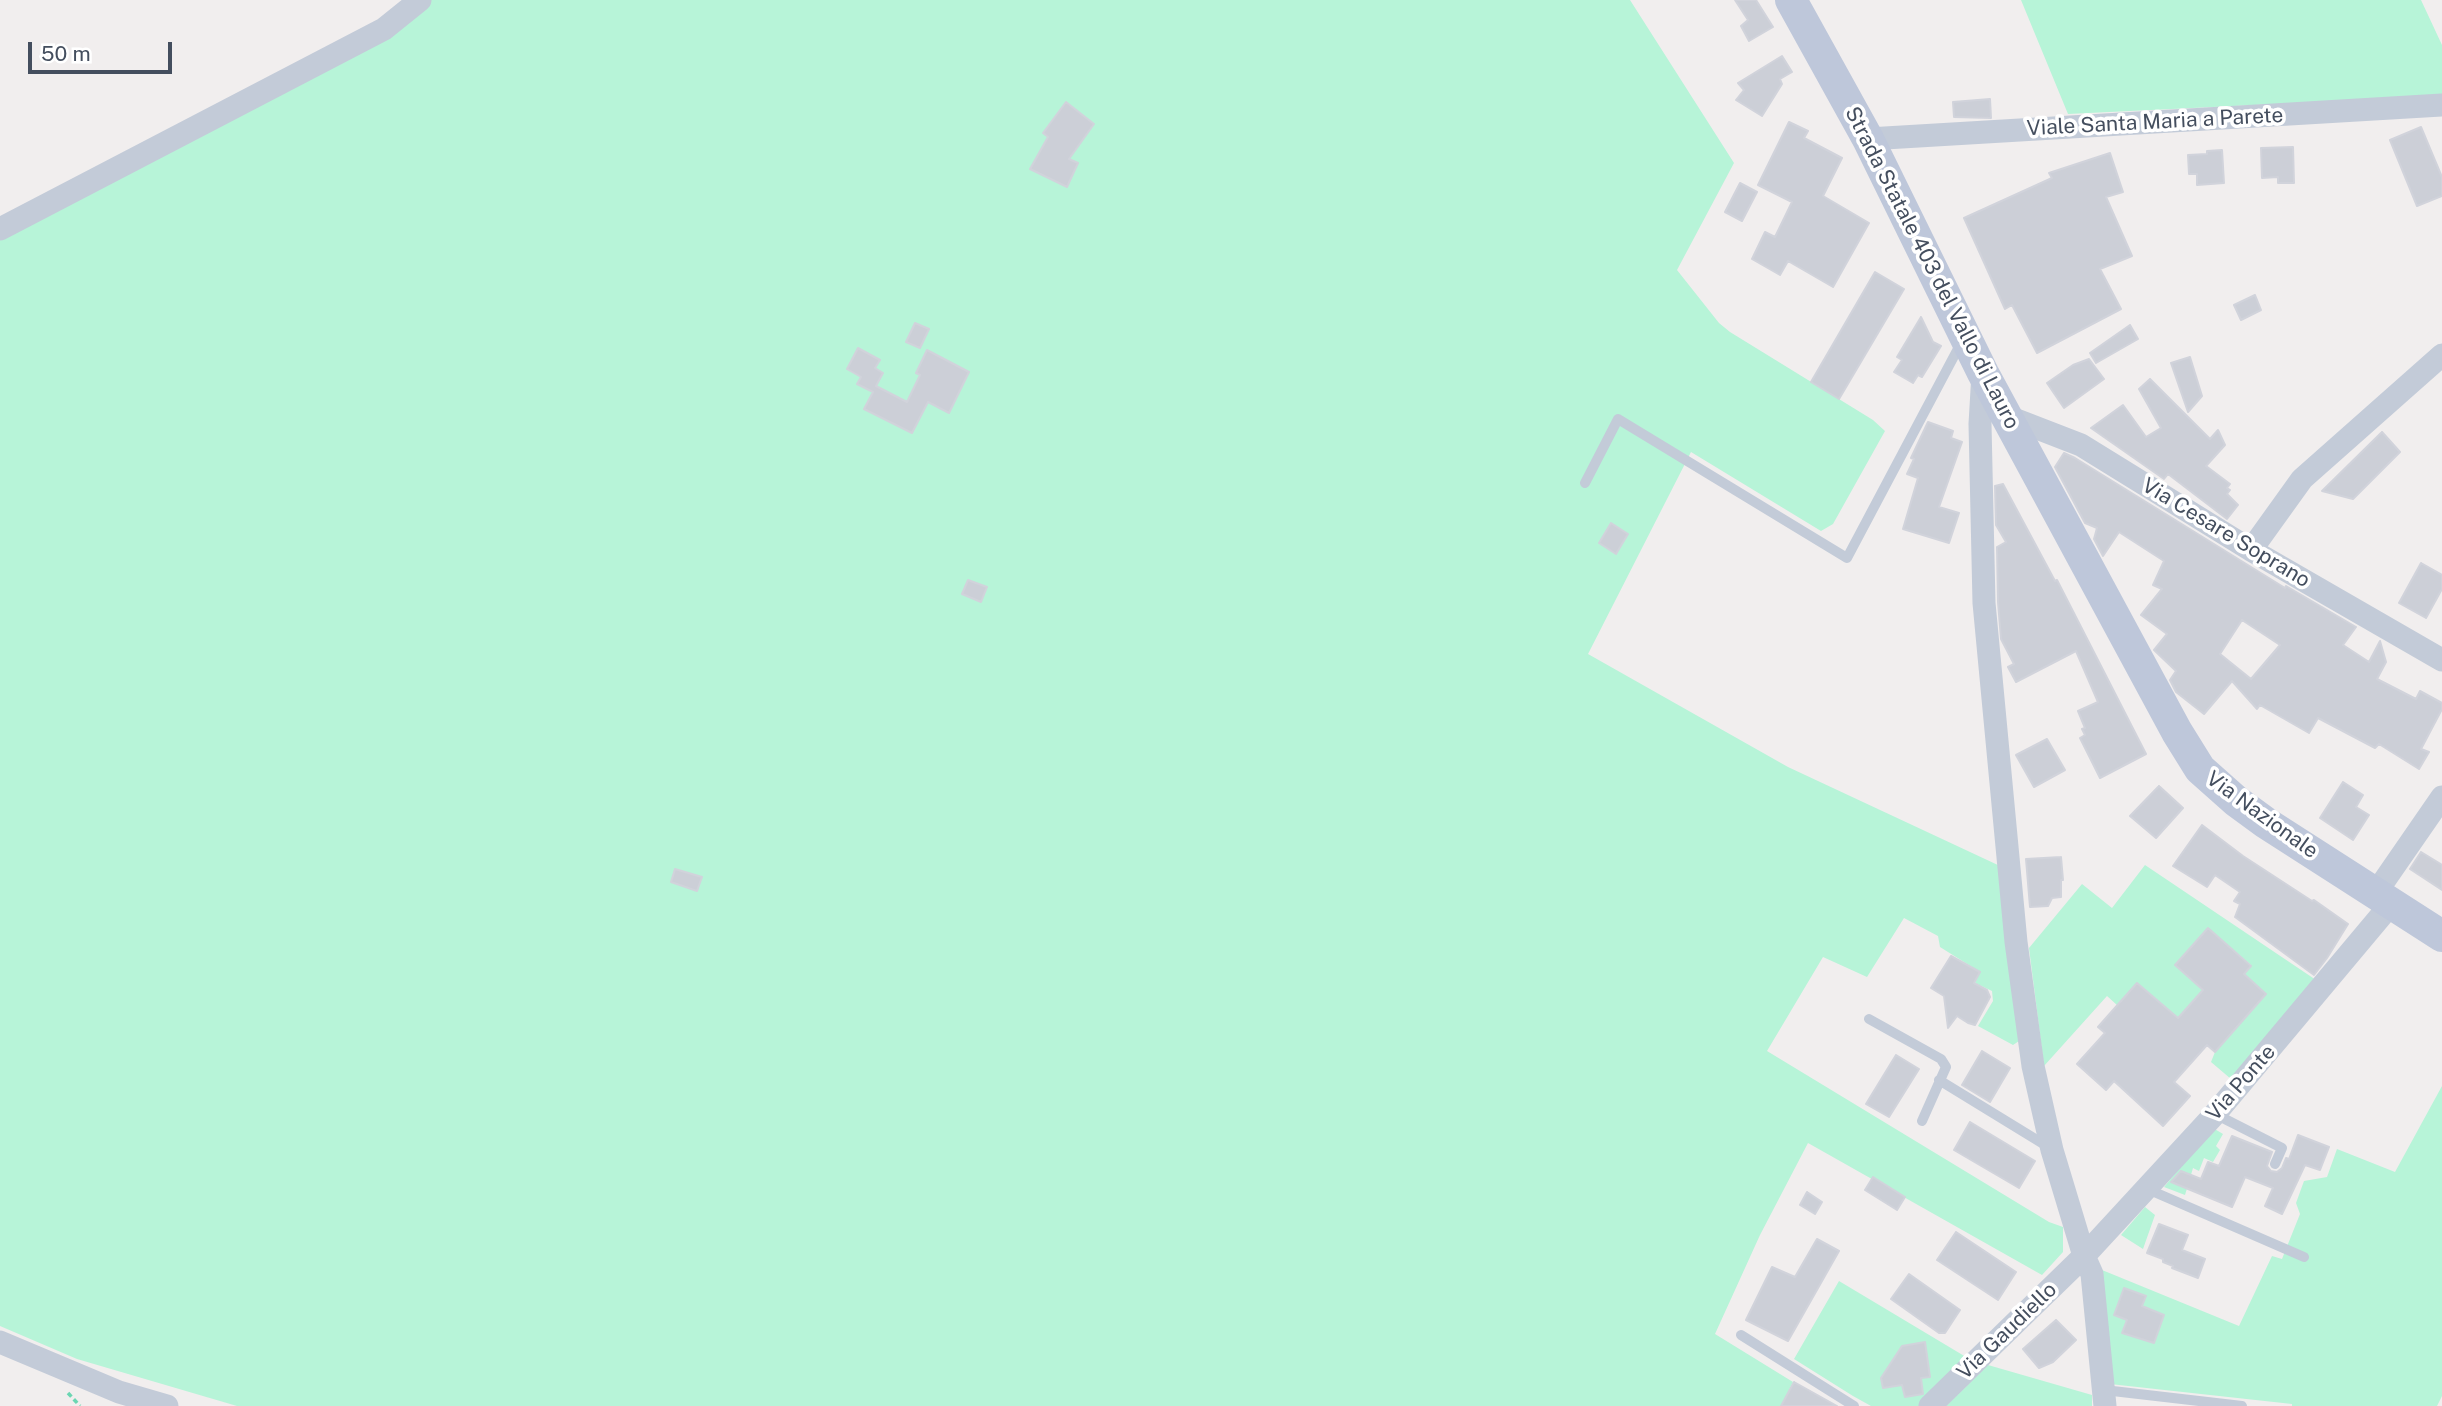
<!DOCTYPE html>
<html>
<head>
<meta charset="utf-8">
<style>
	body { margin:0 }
	#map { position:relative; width:2442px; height:1406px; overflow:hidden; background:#f1eeee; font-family:"Public Sans",sans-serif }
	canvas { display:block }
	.scale { position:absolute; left:28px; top:42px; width:144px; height:32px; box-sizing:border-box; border:4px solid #444e5e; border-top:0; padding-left:9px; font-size:21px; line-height:24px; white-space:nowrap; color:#444e5e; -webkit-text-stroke:5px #fff; paint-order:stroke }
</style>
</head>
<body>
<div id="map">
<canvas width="2442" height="1406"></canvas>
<div class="scale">50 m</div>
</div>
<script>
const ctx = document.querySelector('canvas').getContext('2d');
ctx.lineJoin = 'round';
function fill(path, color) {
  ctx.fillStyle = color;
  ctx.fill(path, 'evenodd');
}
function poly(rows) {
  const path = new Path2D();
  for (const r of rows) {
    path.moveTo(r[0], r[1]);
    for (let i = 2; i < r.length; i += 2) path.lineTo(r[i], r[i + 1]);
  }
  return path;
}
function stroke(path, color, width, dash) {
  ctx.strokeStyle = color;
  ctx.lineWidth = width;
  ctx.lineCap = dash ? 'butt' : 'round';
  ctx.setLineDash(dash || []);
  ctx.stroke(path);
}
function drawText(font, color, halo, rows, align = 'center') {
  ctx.font = font + ' "Public Sans",sans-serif';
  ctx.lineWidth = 7;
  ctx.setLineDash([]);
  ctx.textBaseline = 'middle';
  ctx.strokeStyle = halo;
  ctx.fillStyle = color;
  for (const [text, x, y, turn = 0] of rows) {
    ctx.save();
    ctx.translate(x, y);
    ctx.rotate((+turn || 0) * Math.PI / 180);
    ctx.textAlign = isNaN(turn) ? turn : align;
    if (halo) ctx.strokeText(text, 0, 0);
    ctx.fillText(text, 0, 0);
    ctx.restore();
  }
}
const green = poly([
	[427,0,1630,0,1734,163,1677,270,1719,323,1730,332,1873,420,1885,431,1833,524,1821,531,1691,452,1588,654,1788,767,2000,866,2022,1039,2013,1045,1978,1026,1993,1001,1992,991,1975,983,1980,972,1940,947,1938,936,1904,918,1867,977,1823,957,1767,1051,2049,1222,2063,1227,2063,1252,2042,1275,1808,1143,1760,1235,1715,1334,1793,1382,1781,1406,237,1406,77,1359,0,1326,0,236],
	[2021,0,2421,0,2442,45,2442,96,2068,114],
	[2145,865,2316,980,2231,1079,2211,1062,2215,1052,2266,994,2252,981,2238,981,2251,965,2208,928,2176,964,2203,990,2178,1018,2137,983,2117,1005,2107,996,2044,1066,2029,948,2082,884,2112,908],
	[2442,1086,2442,1396,2437,1406,2292,1406,2292,1404,2110,1384,2102,1270,2239,1326,2272,1256,2282,1259,2300,1214,2296,1203,2304,1181,2327,1177,2337,1149,2395,1172],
	[2213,1128,2223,1134,2216,1146,2220,1150,2213,1162,2204,1158,2199,1171,2193,1168,2185,1195,2164,1187],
	[2145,1207,2155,1215,2143,1249,2121,1235],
	[1839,1281,1971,1360,1922,1406,1871,1406,1853,1396,1794,1359],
	[1988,1365,2092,1395,2092,1406,1946,1406]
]);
const building = poly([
	[1735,0,1756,0,1773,27,1749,41,1741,26,1748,20,1735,0],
	[1782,56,1792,72,1780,79,1782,84,1762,116,1736,100,1744,90,1738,83,1782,56],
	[1990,99,1991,118,1954,117,1953,102,1990,99],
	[1066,102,1094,124,1069,159,1078,163,1067,187,1030,169,1048,137,1043,133,1066,102],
	[1789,122,1808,131,1804,138,1842,158,1823,196,1869,223,1833,287,1788,261,1780,275,1752,259,1765,232,1775,237,1792,202,1758,185,1789,122],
	[2421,127,2442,177,2442,196,2417,206,2390,140,2421,127],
	[2293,147,2294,183,2278,183,2278,177,2262,178,2261,148,2293,147],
	[2222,150,2224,183,2197,185,2197,174,2189,174,2188,155,2207,154,2207,151,2222,150],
	[2110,153,2123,192,2106,197,2132,256,2100,269,2121,309,2037,353,2012,305,2005,309,1964,218,2052,178,2049,173,2110,153],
	[1740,183,1757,192,1742,221,1725,212,1740,183],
	[1875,272,1904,289,1839,399,1811,382,1875,272],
	[2255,295,2261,310,2241,320,2234,305,2255,295],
	[1921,317,1933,342,1941,346,1922,377,1918,375,1913,383,1894,372,1902,360,1897,357,1921,317],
	[915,323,929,329,920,348,906,342,915,323],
	[2130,325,2138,339,2096,363,2090,353,2130,325],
	[858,348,880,360,875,368,883,373,876,386,907,402,920,375,916,373,927,350,969,372,949,413,928,402,912,433,864,409,873,392,857,384,861,377,847,369,858,348],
	[2190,357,2202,396,2188,412,2171,363,2190,357],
	[2089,359,2104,379,2064,408,2047,383,2073,365,2089,359],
	[2150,379,2210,439,2218,430,2225,445,2206,466,2230,484,2227,488,2230,490,2227,494,2238,505,2227,519,2168,474,2164,479,2091,428,2123,405,2146,437,2161,428,2139,389,2150,379],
	[1928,422,1953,431,1951,438,1962,442,1939,507,1959,513,1949,543,1903,529,1918,478,1907,474,1914,459,1911,458,1928,422],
	[2382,432,2400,452,2353,499,2322,491,2382,432],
	[2064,453,2075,458,2285,588,2286,586,2356,627,2343,645,2369,662,2380,641,2386,662,2377,679,2416,699,2420,691,2442,703,2442,709,2421,749,2429,752,2419,769,2379,744,2375,748,2318,718,2309,733,2260,705,2257,709,2232,681,2204,714,2176,692,2170,680,2176,671,2154,650,2167,634,2141,615,2162,589,2153,585,2164,561,2119,532,2103,556,2094,539,2097,528,2085,523,2055,467,2064,453],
	[2242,620,2280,645,2251,679,2220,654,2242,620],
	[2003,484,2055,581,2057,580,2146,754,2100,778,2080,738,2085,735,2082,729,2085,728,2078,711,2098,702,2076,651,2016,682,2008,667,2014,664,2001,639,1998,602,1997,547,2006,542,1996,525,1995,486,2003,484],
	[1611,523,1628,534,1616,554,1599,543,1611,523],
	[2421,563,2442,575,2442,589,2426,618,2399,603,2421,563],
	[968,580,987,587,981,602,962,594,968,580],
	[2047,739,2065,770,2034,787,2016,755,2047,739],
	[2343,782,2363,795,2356,807,2369,815,2353,840,2320,818,2343,782],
	[2159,786,2183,808,2156,838,2130,816,2159,786],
	[2202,825,2243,856,2312,901,2314,900,2348,924,2327,958,2314,975,2235,917,2240,904,2234,901,2240,892,2215,875,2207,887,2173,866,2202,825],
	[2421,852,2442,865,2442,890,2410,869,2421,852],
	[2061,857,2063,880,2061,880,2061,897,2052,898,2048,906,2030,907,2026,859,2061,857],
	[675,869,702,877,697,891,671,882,675,869],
	[2208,928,2251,966,2244,974,2266,994,2215,1052,2207,1045,2174,1082,2190,1096,2163,1126,2114,1081,2106,1090,2077,1064,2105,1033,2098,1027,2137,983,2178,1018,2203,990,2175,965,2208,928],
	[1951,956,1980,972,1974,983,1987,990,1990,997,1975,1025,1968,1023,1957,1016,1948,1028,1944,996,1931,988,1951,956],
	[1982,1051,2010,1068,1990,1102,1962,1085,1982,1051],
	[1896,1055,1919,1069,1889,1117,1866,1104,1896,1055],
	[1970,1122,2035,1161,2019,1188,1954,1150,1970,1122],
	[2298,1135,2329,1147,2320,1170,2305,1165,2282,1214,2265,1206,2273,1188,2245,1177,2232,1207,2171,1182,2181,1171,2201,1179,2208,1162,2219,1166,2232,1136,2272,1152,2267,1166,2271,1171,2277,1172,2282,1168,2286,1158,2289,1159,2298,1135],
	[1873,1177,1905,1197,1897,1210,1865,1190,1873,1177],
	[1807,1192,1822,1202,1815,1214,1800,1205,1807,1192],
	[2159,1224,2188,1235,2182,1250,2205,1259,2198,1278,2172,1268,2173,1266,2163,1262,2163,1259,2147,1253,2159,1224],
	[1956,1232,2016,1272,1998,1300,1937,1260,1956,1232],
	[1817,1239,1839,1251,1788,1341,1746,1320,1772,1267,1795,1277,1817,1239],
	[1909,1274,1960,1310,1945,1333,1939,1333,1891,1299,1909,1274],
	[2124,1288,2146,1296,2142,1306,2164,1315,2154,1343,2122,1333,2127,1320,2114,1315,2124,1288],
	[2056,1320,2076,1340,2053,1362,2039,1368,2023,1349,2056,1320],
	[1925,1342,1930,1377,1921,1378,1923,1394,1905,1397,1902,1385,1883,1388,1881,1378,1902,1346,1925,1342],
	[1794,1382,1837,1406,1781,1406,1794,1382]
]);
const path = poly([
	[68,1393,80,1406]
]);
const service = poly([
	[1585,483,1618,419,1847,558,1961,343],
	[1869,1019,1941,1059,1946,1067,1922,1121],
	[1939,1080,2050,1148],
	[2215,1114,2282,1148,2275,1164],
	[2145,1188,2304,1257],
	[1741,1335,1854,1406],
	[2104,1390,2242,1406]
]);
const minor = poly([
	[1868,139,2442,105],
	[0,229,384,29,420,0],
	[1983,373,1980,424,1984,603,2016,942,2033,1066,2052,1150,2084,1256,2092,1274,2105,1406],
	[2006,416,2081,445,2251,550,2442,660],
	[2251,550,2302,479,2442,355],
	[2375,894,2442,797],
	[0,1342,119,1392,167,1406],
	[1930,1406,2084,1256,2215,1114,2391,904]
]);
const secondary = poly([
	[1791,0,1868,139,1983,373,2177,732,2200,769,2236,801,2266,823,2442,936]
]);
const streetNames = [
	["Viale Santa Maria a Parete",2155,122,-3],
	["Strada Statale 403 del Vallo di Lauro",1932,268,63],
	["Via Cesare Soprano",2226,533,31],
	["Via Nazionale",2262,815,36],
	["Via Ponte",2241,1083,-49],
	["Via Gaudiello",2007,1331,-44]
];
fill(green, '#b7f4d8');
fill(building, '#cccfd7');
stroke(building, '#d1d3db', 2);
stroke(path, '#6bd6b2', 3.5, [5, 3.5]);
stroke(service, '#c3cbd8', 10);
stroke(minor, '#c3cbd8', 23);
stroke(secondary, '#bec7da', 32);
drawText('21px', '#444e5e', '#fff', streetNames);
</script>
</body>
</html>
